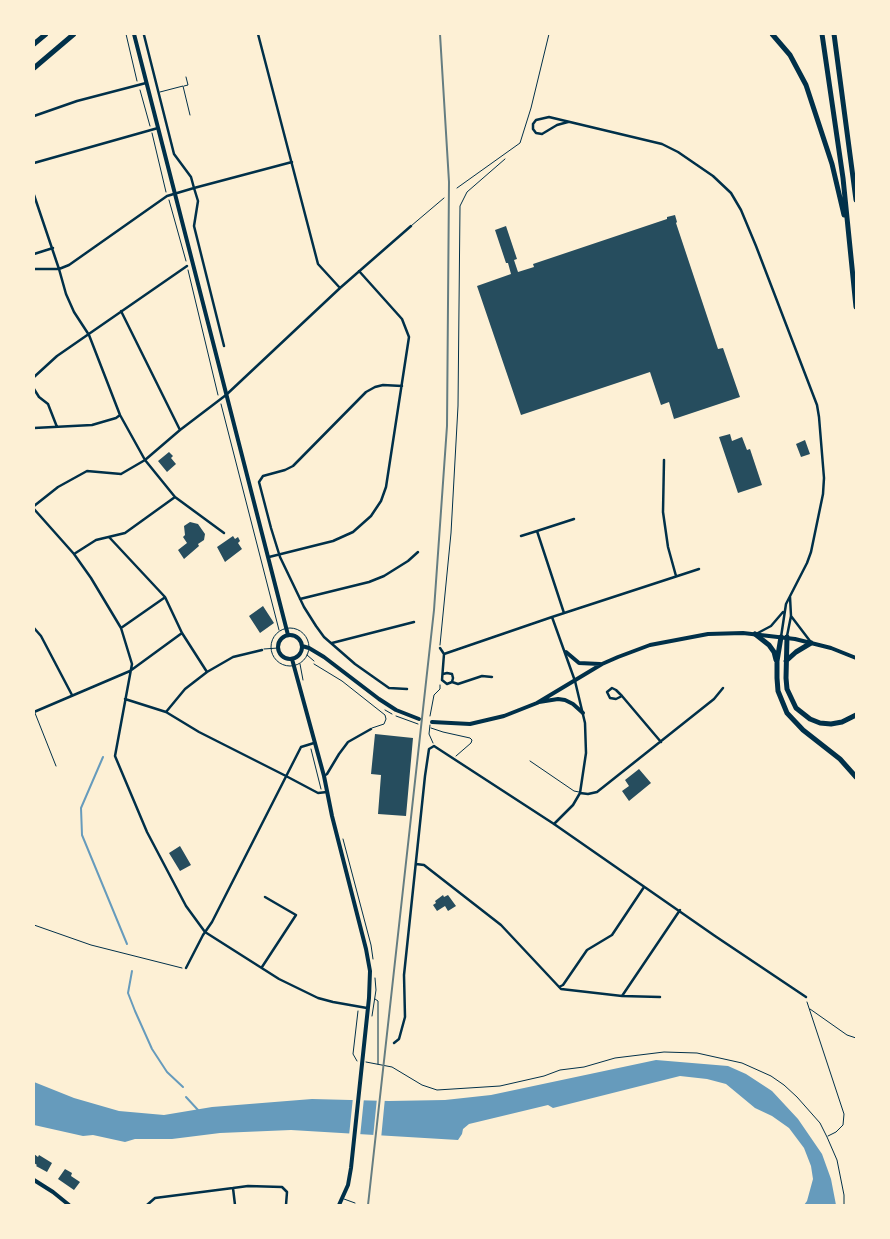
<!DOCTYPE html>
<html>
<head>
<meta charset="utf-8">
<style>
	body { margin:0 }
	#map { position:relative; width:890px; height:1239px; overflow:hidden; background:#fdf0d5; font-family:Quicksand,sans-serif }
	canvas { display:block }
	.frame { position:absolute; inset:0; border:35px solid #fdf0d5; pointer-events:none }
</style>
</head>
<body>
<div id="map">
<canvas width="890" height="1239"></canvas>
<div class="frame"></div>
</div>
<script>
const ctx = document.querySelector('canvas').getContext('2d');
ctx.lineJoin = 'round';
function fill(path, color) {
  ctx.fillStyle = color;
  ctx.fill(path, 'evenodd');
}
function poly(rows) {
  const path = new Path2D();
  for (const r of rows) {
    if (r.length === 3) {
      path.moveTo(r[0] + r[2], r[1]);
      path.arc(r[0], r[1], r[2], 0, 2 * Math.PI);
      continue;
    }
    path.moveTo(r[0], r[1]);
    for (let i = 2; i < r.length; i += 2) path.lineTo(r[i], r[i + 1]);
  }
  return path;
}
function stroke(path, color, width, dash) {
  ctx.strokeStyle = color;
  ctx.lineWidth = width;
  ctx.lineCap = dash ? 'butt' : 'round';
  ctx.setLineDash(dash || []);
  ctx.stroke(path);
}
const water = poly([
	[656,1060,728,1066,746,1074,772,1091,798,1119,822,1154,831,1179,836,1205,804,1205,807,1201,813,1179,811,1166,804,1148,789,1128,772,1116,755,1108,726,1084,707,1079,680,1076,553,1108,548,1105,469,1124,463,1129,462,1134,458,1140,291,1130,220,1133,172,1139,135,1139,125,1142,93,1135,83,1136,34,1125,34,1082,74,1098,119,1111,164,1115,212,1107,312,1099,389,1101,445,1100,491,1095]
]);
const pier = poly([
	[353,1097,364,1098,360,1137,349,1136],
	[377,1098,385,1098,381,1139,373,1138]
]);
const stream = poly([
	[103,757,81,808,82,835,127,944],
	[132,971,128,993,135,1011,152,1049,167,1072,183,1087],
	[186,1097,198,1110]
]);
const building = poly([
	[675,215,677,222,676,223,718,349,723,348,740,397,674,419,669,402,661,405,650,372,521,415,477,286,511,274,508,263,506,263,495,230,506,226,517,259,514,260,518,272,534,267,533,264,667,219,667,217],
	[730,434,732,441,742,437,747,450,750,449,762,485,738,493,719,437],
	[805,440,810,454,801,457,796,444],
	[169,452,173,456,171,458,176,464,167,472,158,461],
	[190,522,198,524,205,534,204,540,198,544,199,546,184,559,178,550,187,543,183,537,185,535,184,526],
	[233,536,235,539,238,537,240,541,238,543,242,549,225,562,217,547],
	[263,606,274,623,260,633,249,616],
	[375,734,413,738,406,816,378,814,381,775,371,774],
	[639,769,651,783,629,801,622,791,629,786,625,780],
	[180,846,191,865,180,871,169,853],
	[443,895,444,897,448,895,456,906,448,911,445,906,437,911,433,905,436,903,435,901],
	[34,1154,38,1157,39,1155,52,1163,47,1172,36,1166,37,1165,34,1163],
	[65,1169,72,1173,71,1176,80,1182,74,1190,58,1179]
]);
const path = poly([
	[126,34,137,81],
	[140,90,150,126],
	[152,133,166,192],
	[169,200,186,261],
	[188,270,218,395],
	[221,404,279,630],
	[290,647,19],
	[440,645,451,533,458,406,460,206,467,192,505,159],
	[307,655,314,661],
	[300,664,303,680],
	[385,710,392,714],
	[396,716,418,724],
	[430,716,434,695,440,689,440,685],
	[430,725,429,734,433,743],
	[431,728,443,732,470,738,472,740,471,743,456,756],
	[311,749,321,789],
	[343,839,371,945,373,959],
	[34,925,91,945,182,968],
	[375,999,378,1001,378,1064],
	[807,1002,844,1114,843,1125,836,1132,828,1136],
	[810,1009,847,1035,856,1038],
	[372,1016,376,990,375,978],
	[357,1061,353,1054,358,1011],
	[366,1062,392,1067,422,1085,437,1090,500,1086,544,1076,560,1070,584,1067,615,1058,664,1052,697,1053,742,1063,771,1076,784,1085,797,1097,820,1123,827,1137,837,1160,844,1195,844,1205]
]);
const service = poly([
	[184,86,188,85,186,77],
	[160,92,183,86,190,115],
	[457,188,520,143,531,108,549,34],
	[411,226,444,198],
	[264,649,278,648],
	[314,664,342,681,385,715,386,719,384,724,372,728],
	[35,713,56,766],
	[530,761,574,791,579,792],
	[344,1199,355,1203]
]);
const minor = poly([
	[258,34,318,264,340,288],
	[144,35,174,154,191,177,194,188,292,162],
	[34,116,77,101,146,83],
	[568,122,557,125,542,134,536,133,533,129,533,124,536,120,549,117,662,144,678,152,713,176,731,193,741,210,756,246,817,405,819,417,824,478,823,494,811,552,807,563,786,604,781,637],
	[34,163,158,128],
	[34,195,59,269,66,294,74,312,89,335,120,415,145,460,175,497,224,533],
	[34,254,53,248],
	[34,269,59,269,69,265,167,196,194,188,198,201,194,226,224,346],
	[121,311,180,430],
	[34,377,57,356,187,266],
	[402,386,383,385,375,387,366,392,293,466,285,470,263,476,259,482,271,528,280,557,304,607,316,626,324,637,355,664,389,688,407,689],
	[34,389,39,397,48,404,57,427],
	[34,428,92,425,116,418,120,415],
	[664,460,663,512,668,547,676,576],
	[34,506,58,487,87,471,121,474,145,460,180,430,226,395,340,288,411,226],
	[34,509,74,554,91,578,121,628,132,664,115,756,147,832,186,906,205,932,279,979,318,998,333,1002,367,1008],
	[521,536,537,531],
	[109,537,165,597,182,633,207,672],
	[74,554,96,540,125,533,175,497],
	[269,557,333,541,353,532,371,516,381,501,386,487,409,337,402,319,359,271],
	[300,599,369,582,384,576,408,561,418,552],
	[564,613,537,531,574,519],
	[791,616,810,641],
	[552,617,699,569],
	[34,628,41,636,72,695],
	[121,628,164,598],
	[756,634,771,626,783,612],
	[787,636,791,616,790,597],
	[332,643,414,622],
	[440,648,444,654],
	[444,654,552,617,575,681,585,723,586,753,580,793,573,805,554,824],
	[443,674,447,673,452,674,453,678,452,682,447,684,442,680,444,654],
	[452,682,458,684,482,676,492,677],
	[622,696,616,699,610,698,607,692,612,688,616,690,622,696,661,742],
	[125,699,166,712,199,732,286,776,318,793,327,792],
	[34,712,130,671,182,633],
	[166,712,185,689,207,672,233,657,262,650],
	[324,776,327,774,339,754,348,742,371,729],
	[580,793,588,794,597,792,714,699,723,688],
	[416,864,424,865,501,925,561,989,622,996,660,997],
	[262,967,296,915,265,897],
	[186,968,203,935,212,922,301,747,314,743],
	[559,987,563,985,587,950,612,935,644,887],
	[622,996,680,910],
	[394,1043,399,1039,405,1017,404,975,425,776,429,749,434,746,554,824,715,936,806,997],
	[233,1188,248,1186,282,1187,287,1192,286,1205],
	[147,1205,155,1198,233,1188,235,1205]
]);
const secondary = poly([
	[134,34,288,635],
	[290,647,12],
	[302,646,309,648,324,657,379,699,396,710,419,719],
	[566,652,579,663,600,664],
	[292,659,324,776,332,816,366,949,370,971,369,998,351,1168,348,1185,339,1205],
	[539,702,558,699,565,700,573,704,583,713],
	[432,722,470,724,504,716,537,703,602,664,618,657,650,645,708,634,743,633,795,639,831,648,856,658],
	[34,1180,53,1192,69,1205]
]);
const motorway = poly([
	[772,34,790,55,806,85,832,164,844,215],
	[822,34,843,178,856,307],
	[834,34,856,200],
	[34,44,46,34],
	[34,68,74,34],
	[755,634,769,645,774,652,776,660],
	[781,637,777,661,777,678,778,691,787,713,803,730,840,759,856,777],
	[787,637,786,678,787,689,796,708,810,719,820,723,831,724,842,722,856,715],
	[786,661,796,652,811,643]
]);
const rail = poly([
	[368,1205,434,610,447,426,449,182,440,34]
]);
fill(water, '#669bbc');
fill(pier, '#fdf0d5');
stroke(stream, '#669bbc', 2);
fill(building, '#264d5e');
stroke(path, '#003049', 1);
stroke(service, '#003049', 1);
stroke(minor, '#003049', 2.5);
stroke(secondary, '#003049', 4);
stroke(motorway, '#003049', 5);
stroke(rail, '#657d81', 2);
</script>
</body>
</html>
